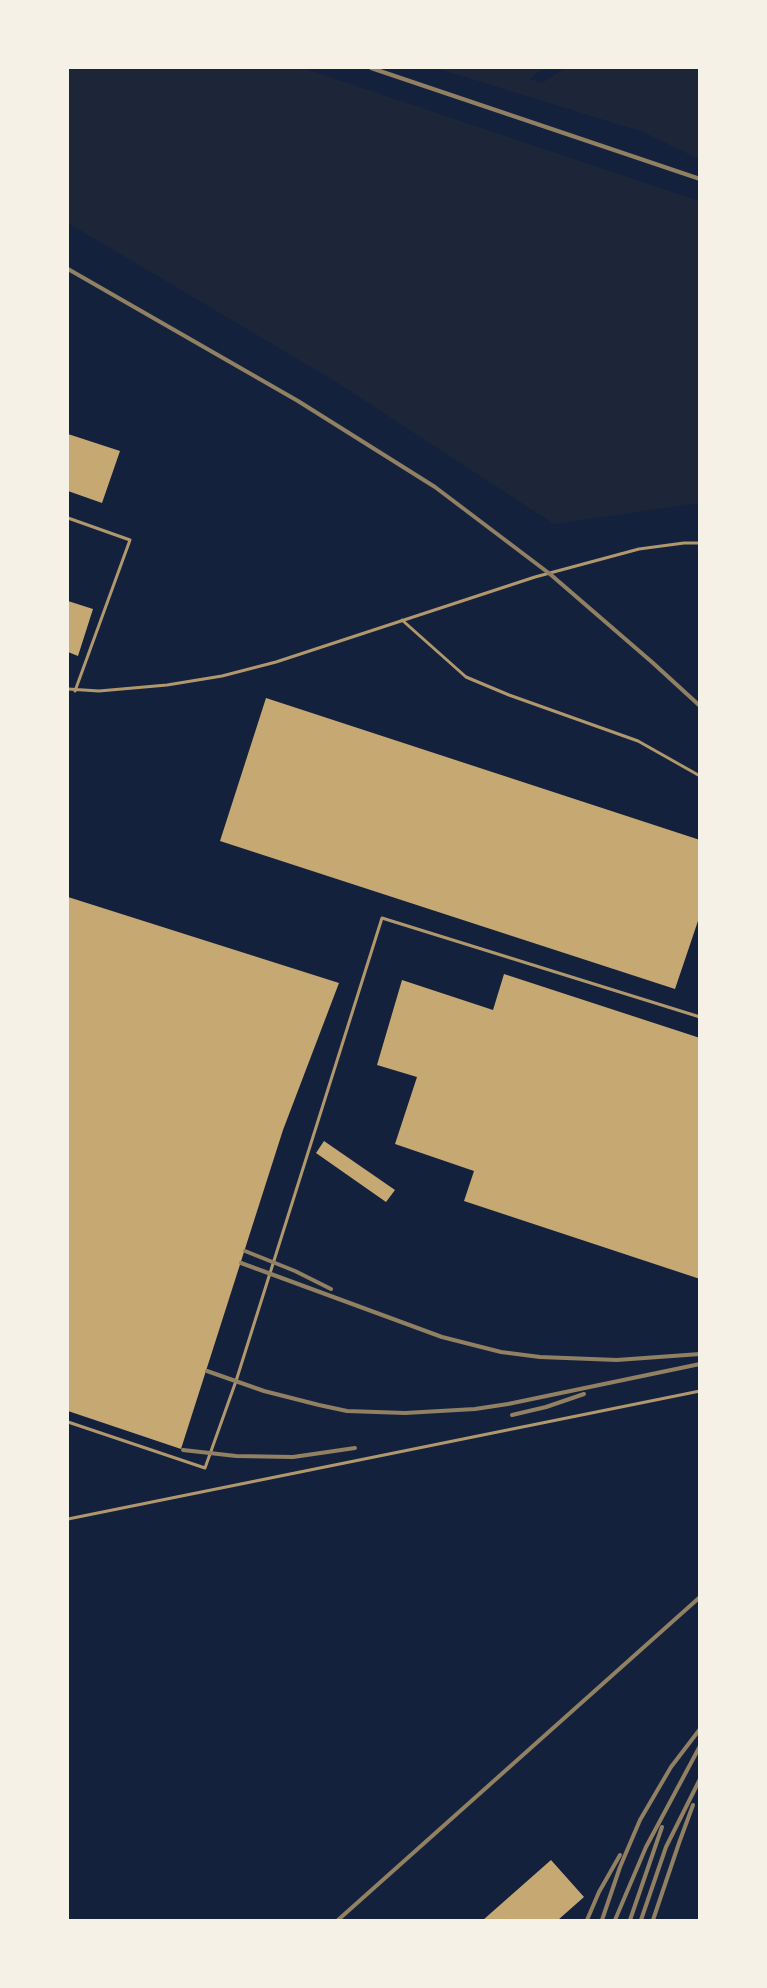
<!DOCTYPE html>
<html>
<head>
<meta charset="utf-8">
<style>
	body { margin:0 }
	#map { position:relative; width:767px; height:1988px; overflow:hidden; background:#14213d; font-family:"Alegreya Sans",sans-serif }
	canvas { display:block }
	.frame { position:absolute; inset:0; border:69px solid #f6f1e7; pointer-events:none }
</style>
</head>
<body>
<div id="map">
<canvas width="767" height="1988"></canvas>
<div class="frame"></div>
</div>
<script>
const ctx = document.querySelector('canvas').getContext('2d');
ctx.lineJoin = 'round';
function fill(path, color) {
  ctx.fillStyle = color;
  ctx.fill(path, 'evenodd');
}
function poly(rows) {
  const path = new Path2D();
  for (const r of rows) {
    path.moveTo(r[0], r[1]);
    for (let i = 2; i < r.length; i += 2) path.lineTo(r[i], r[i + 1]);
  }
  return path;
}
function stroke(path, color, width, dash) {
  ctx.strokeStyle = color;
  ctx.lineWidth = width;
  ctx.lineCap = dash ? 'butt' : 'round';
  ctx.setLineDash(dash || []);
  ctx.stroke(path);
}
const green = poly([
	[68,68,303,68,699,201,699,503,554,524,333,380,68,223],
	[436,68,543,68,530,79,542,83,565,68,699,68,699,159,643,132]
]);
const building = poly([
	[68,434,120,451,102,503,68,491],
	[68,601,93,609,78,656,68,652],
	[266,698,700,840,700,915,675,989,220,841],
	[68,897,339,983,283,1130,181,1449,68,1411],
	[504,974,700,1038,700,1279,464,1201,474,1171,395,1144,417,1077,377,1065,402,980,493,1010],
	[324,1141,395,1190,386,1202,316,1153],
	[551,1860,584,1897,558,1920,483,1920]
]);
const service = poly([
	[68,518,130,540,75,691],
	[402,620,466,677,509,695,638,741,700,776],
	[68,689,99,691,167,685,222,676,276,662,535,577,639,549,684,543,700,543],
	[68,1422,205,1468,236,1381,382,918,700,1017],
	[68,1519,700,1391]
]);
const rail = poly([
	[371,68,700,179],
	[68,269,298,401,435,487,550,574,653,663,700,706],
	[245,1251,295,1271,331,1289],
	[241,1263,442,1337,501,1352,540,1357,617,1360,700,1354],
	[207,1371,264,1391,319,1405,347,1411,405,1413,475,1409,508,1404,700,1364],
	[512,1415,546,1407,584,1394],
	[183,1450,236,1456,293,1457,355,1448],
	[338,1920,700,1597],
	[587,1920,599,1892,620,1855],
	[602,1920,620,1867,640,1820,671,1767,700,1729],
	[615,1920,646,1847,700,1746],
	[630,1920,662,1827],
	[641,1920,666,1847,700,1779],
	[653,1920,679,1843,693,1805]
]);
fill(green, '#1d2539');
fill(building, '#c6a872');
stroke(service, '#b1986c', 3);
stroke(rail, '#918062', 4);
</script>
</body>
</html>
